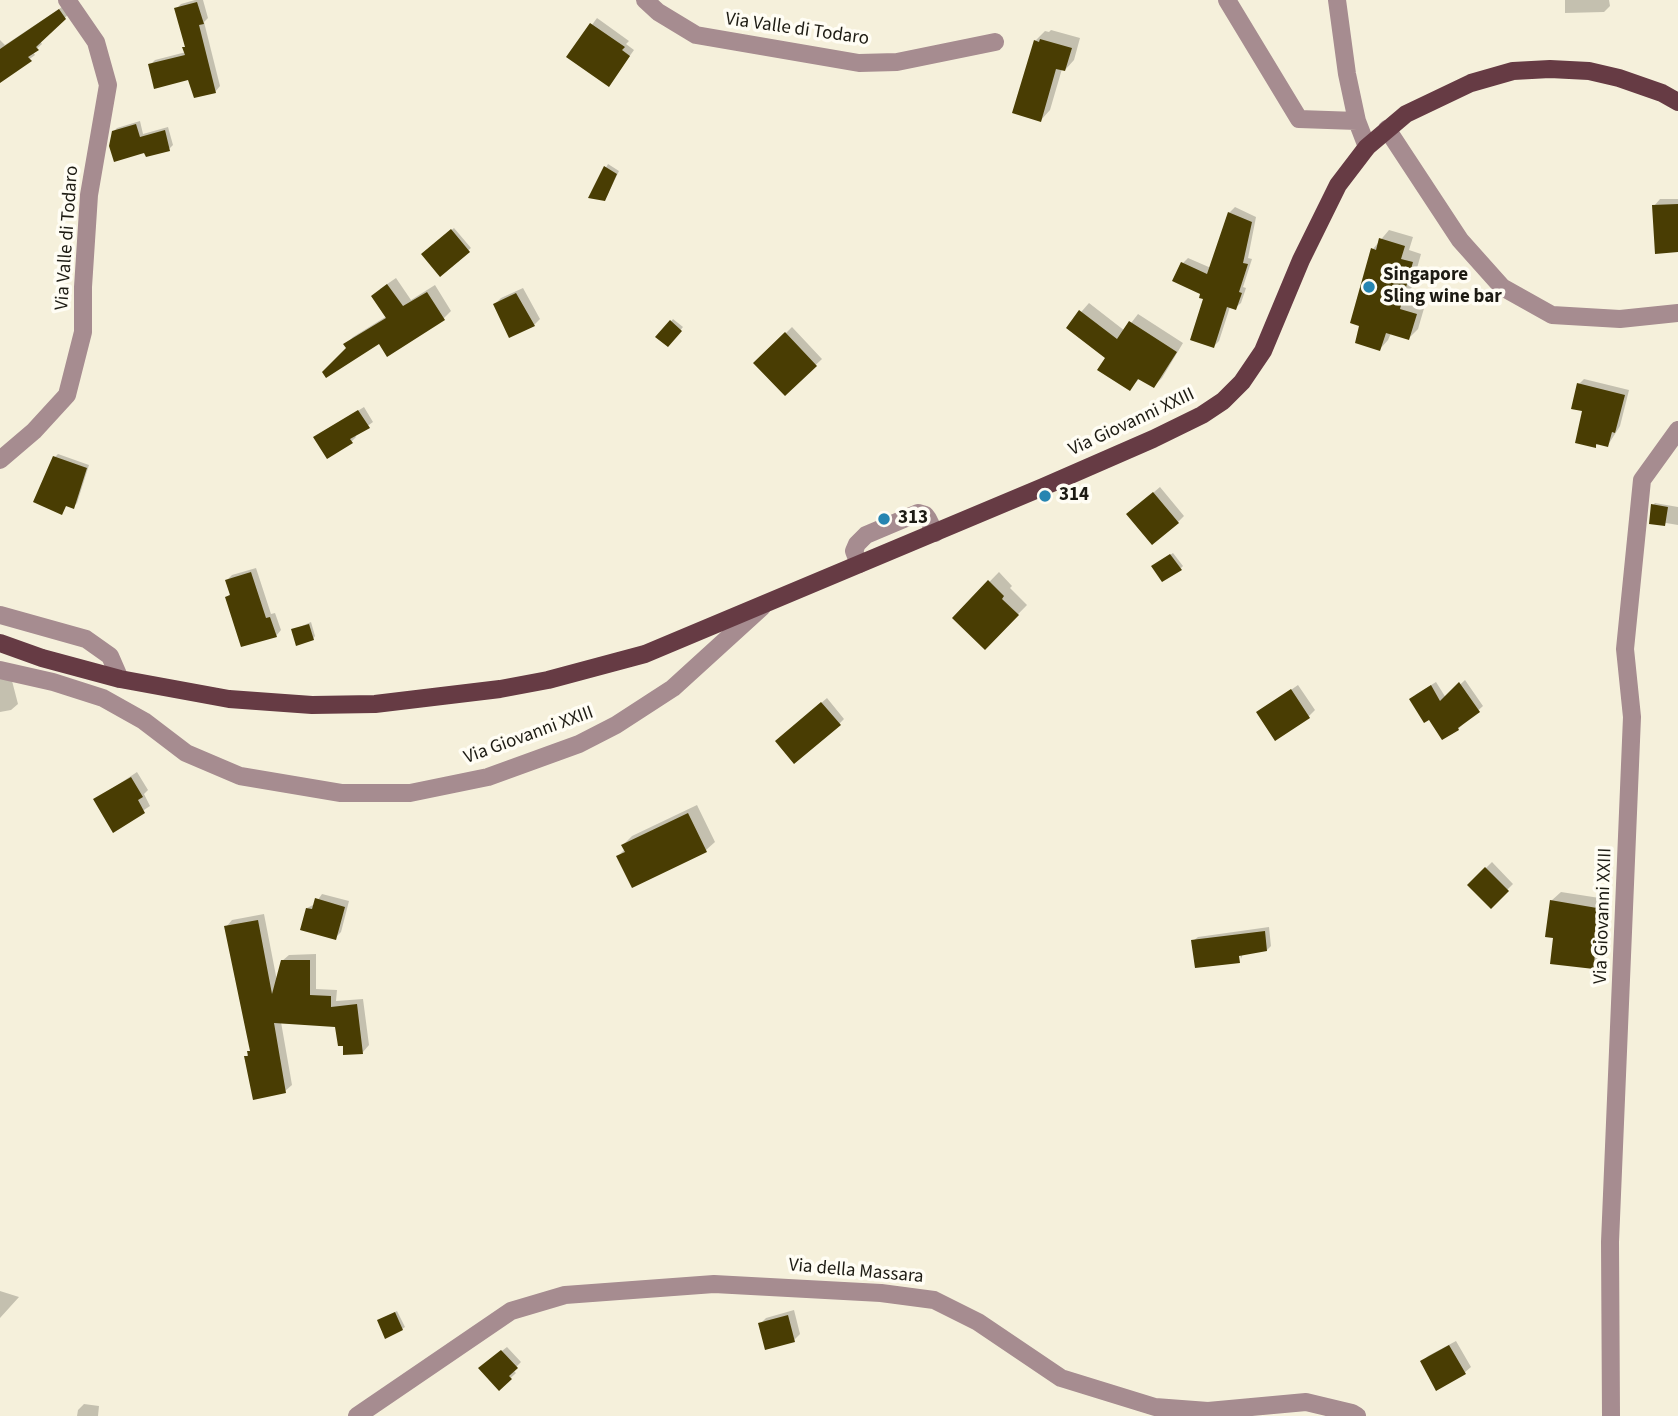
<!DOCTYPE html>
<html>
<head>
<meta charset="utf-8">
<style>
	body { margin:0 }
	canvas { display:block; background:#f5f0db }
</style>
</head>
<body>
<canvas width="1678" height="1416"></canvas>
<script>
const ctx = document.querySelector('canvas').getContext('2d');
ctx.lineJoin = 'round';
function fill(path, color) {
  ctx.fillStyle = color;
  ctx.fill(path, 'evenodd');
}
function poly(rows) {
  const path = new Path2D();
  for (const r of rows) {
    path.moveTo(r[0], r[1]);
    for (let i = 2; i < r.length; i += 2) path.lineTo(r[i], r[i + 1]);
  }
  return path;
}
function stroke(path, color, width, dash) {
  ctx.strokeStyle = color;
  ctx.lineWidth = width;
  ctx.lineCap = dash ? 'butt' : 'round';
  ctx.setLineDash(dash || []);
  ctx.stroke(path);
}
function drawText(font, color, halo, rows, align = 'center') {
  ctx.font = font + ' "Source Sans 3",sans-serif';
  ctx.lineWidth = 7;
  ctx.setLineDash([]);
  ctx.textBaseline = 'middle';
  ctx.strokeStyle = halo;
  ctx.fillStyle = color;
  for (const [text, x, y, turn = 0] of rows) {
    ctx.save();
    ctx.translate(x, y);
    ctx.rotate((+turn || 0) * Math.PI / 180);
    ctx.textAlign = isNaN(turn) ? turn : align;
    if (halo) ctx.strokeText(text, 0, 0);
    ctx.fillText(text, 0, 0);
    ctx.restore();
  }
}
const shadow = poly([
	[195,0,203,0,208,18,204,22,220,86,215,92,189,78,150,65,155,60,186,52,187,46,176,9,181,4],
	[1565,0,1609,0,1610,6,1604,12,1565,13],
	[65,5,70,13,40,41,42,44,33,52,35,55,0,81,0,40,5,45],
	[597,18,629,41,626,44,634,50,609,85,569,56],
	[1051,30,1080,38,1074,60,1065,70,1062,69,1050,110,1041,120,1035,41,1045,31,1049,32],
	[140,121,143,134,168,127,173,145,169,149,145,151,113,132,117,128],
	[608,164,619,171,607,196,590,196],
	[1660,199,1678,199,1678,251,1654,206],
	[1235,207,1256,217,1248,258,1252,259,1243,287,1246,288,1241,303,1235,308,1230,307,1219,341,1214,346,1205,298,1183,263,1188,258,1211,268,1229,213],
	[454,228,471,248,440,274,423,254],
	[1389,230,1413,237,1409,250,1421,254,1408,300,1425,305,1418,329,1409,338,1391,333,1388,340,1380,349,1373,249],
	[396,278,411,300,435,285,451,311,443,319,380,342,348,349,345,345,353,337,387,316,380,289],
	[523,288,540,319,534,325,495,304,501,298],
	[1089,303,1125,331,1138,314,1183,343,1162,378,1154,386,1140,378,1130,388,1107,358,1068,327],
	[673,319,683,327,668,345,658,337],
	[792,327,822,359,785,394,756,363],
	[1584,379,1629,390,1620,426,1608,445,1599,443,1595,446,1579,384],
	[364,407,373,422,355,435,356,437,351,442,316,437],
	[58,454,89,465,77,503,73,507,67,504,62,512,55,457],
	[1160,487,1184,516,1178,522,1135,508],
	[1655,503,1678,507,1678,525,1666,523,1664,524,1653,505],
	[1173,553,1183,566,1181,568,1156,564],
	[256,568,271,614,275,613,281,630,276,636,227,597,231,593,227,580,232,575],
	[999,572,1012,586,1010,588,1027,605,985,648,954,618],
	[311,622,315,636,313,639,293,630],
	[0,673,11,677,18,704,11,710,0,712],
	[1465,680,1483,706,1458,729,1415,695,1436,682,1446,698],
	[1298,685,1315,710,1309,716,1259,712],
	[827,698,844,719,839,724,782,737],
	[137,772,148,790,144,794,150,806,114,830,95,800],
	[697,805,715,842,706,850,633,886,618,856,625,849,623,845,632,836],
	[1492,862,1513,884,1491,906,1469,885],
	[1561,892,1606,899,1603,958,1593,967,1555,937,1551,901],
	[322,894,349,901,341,932,335,938,307,908,315,904],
	[264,914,277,981,282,961,289,955,316,954,316,989,337,990,336,1001,363,999,369,1045,363,1052,344,1044,337,1025,281,1022,292,1085,285,1091,246,1057,252,1049,226,927,232,920],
	[1269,927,1271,946,1267,950,1243,953,1241,959,1239,947,1239,961,1193,941,1198,937],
	[0,1291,19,1297,0,1318],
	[794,1310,800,1334,794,1340,760,1324,766,1318],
	[397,1311,405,1327,402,1329,379,1320],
	[1456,1341,1471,1367,1464,1373,1422,1362,1428,1356],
	[507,1347,521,1362,513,1370,516,1373,499,1389,480,1368],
	[84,1404,99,1406,98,1416,77,1416,78,1410]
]);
const building = poly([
	[197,2,204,24,199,25,216,93,194,98,188,80,154,89,148,64,185,55,182,47,185,47,174,8],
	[59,9,66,19,36,47,39,50,28,57,32,61,0,83,0,49],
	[590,23,625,47,622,50,630,56,609,87,566,57],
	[1040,39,1072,48,1065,71,1056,69,1041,122,1012,113,1034,40,1039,42],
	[136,124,140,137,165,130,170,151,146,157,144,153,114,162,109,146,112,131],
	[604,166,617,174,605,201,588,198],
	[1678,204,1678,252,1655,254,1652,205],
	[1228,212,1252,222,1243,263,1248,264,1239,292,1242,293,1236,310,1227,307,1214,348,1190,340,1203,299,1199,298,1200,294,1172,281,1181,262,1207,274],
	[451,229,470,252,440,277,421,254],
	[1379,238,1405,246,1401,259,1413,262,1400,309,1417,314,1409,340,1386,333,1380,351,1355,343,1359,326,1350,323,1371,248,1376,250],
	[387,284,403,306,427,292,445,320,387,357,379,344,326,378,322,372,346,348,343,344,386,318,371,296],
	[516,293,535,326,509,338,493,304],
	[1079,310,1117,339,1129,321,1177,352,1154,388,1138,379,1130,391,1097,370,1105,358,1066,328],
	[670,320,682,331,668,347,655,337],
	[785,332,817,366,785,396,753,363],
	[1577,383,1625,395,1615,433,1612,432,1608,447,1596,444,1596,448,1575,443,1582,411,1571,409],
	[358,410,370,428,350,439,353,443,327,459,313,437],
	[53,456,87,468,74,509,66,506,62,515,33,502],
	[1153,492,1179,523,1152,545,1126,514],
	[1651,504,1668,507,1665,526,1649,524],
	[1170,554,1182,570,1162,582,1151,566],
	[251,572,266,618,270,617,277,637,241,647,225,597,230,595,225,580],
	[988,580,1004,596,1002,599,1019,615,985,650,952,618],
	[309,624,314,640,296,646,291,629],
	[1459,682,1480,712,1458,728,1459,730,1442,740,1429,720,1424,723,1409,699,1431,685,1440,701],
	[1291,689,1310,718,1275,741,1256,712],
	[821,702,841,725,794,764,775,741],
	[131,777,143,797,138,800,145,813,113,833,93,799],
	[688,813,707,852,632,888,616,856,625,852,621,845],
	[1485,867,1509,891,1491,909,1467,885],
	[315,898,345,907,336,940,300,930,306,908,312,909],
	[1550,900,1597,908,1594,969,1550,964,1553,938,1545,937],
	[258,920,272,994,281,960,310,960,310,995,331,996,331,1007,357,1004,363,1054,343,1055,343,1046,338,1046,335,1027,274,1023,286,1093,253,1100,244,1056,248,1056,247,1051,250,1051,224,926],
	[1265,931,1267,951,1239,956,1240,963,1195,968,1191,940],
	[395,1312,403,1330,385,1339,377,1320],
	[788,1315,795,1342,765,1350,758,1323],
	[1449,1345,1466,1374,1436,1391,1420,1361],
	[501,1350,518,1368,509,1376,512,1379,499,1391,478,1368]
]);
const minor = poly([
	[645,0,658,12,696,35,859,63,897,62,995,42],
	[1227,0,1299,119,1357,121,1367,147],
	[1337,0,1347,74,1357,121],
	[1387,129,1460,240,1502,287,1552,315,1620,319,1678,313],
	[0,460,34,431,67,395,83,332,83,287,89,195,108,85,96,42,67,0],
	[859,564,854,551,857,544,866,535,918,513,925,515,928,519,935,533],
	[0,615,86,639,110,656,120,679],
	[0,670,53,682,103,698,144,721,186,753,240,776,341,793,410,793,488,777,579,744,616,725,673,688,762,607],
	[357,1416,511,1311,565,1295,714,1284,881,1293,934,1300,978,1322,1061,1378,1155,1407,1208,1411,1306,1402,1352,1413,1357,1416],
	[1611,1416,1610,1242,1632,717,1625,649,1642,480,1678,430]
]);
const major = poly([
	[0,643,42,658,120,679,229,699,312,705,375,704,500,689,548,680,645,654,1043,487,1153,439,1202,415,1223,401,1242,382,1263,351,1301,260,1338,185,1367,147,1406,114,1471,83,1513,71,1550,69,1589,71,1619,78,1662,93,1678,102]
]);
const markers = [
	[1369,287,7,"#2685b1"],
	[1045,496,7,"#2685b1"],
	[884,519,7,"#2685b1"]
];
const streetNames = [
	["Via Valle di Todaro",797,30,8],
	["Via Valle di Todaro",68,238,-86],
	["Via Giovanni XXIII",1132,423,-25],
	["Via Giovanni XXIII",529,736,-20],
	["Via Giovanni XXIII",1604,916,-88],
	["Via della Massara",856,1272,5]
];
const poiNames = [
	["Singapore",1383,276],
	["Sling wine bar",1383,298],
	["314",1059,496],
	["313",898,519]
];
fill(shadow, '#0003');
fill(building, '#493d03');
stroke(minor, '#a68c90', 18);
stroke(major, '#663b44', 18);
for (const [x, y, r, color] of markers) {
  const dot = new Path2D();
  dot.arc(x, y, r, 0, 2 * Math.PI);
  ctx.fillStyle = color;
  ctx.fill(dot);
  stroke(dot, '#fffdf4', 2.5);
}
drawText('19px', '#1d1b13', '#fffdf4', streetNames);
drawText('bold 19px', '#1d1b13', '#fffdf4', poiNames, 'left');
</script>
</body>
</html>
